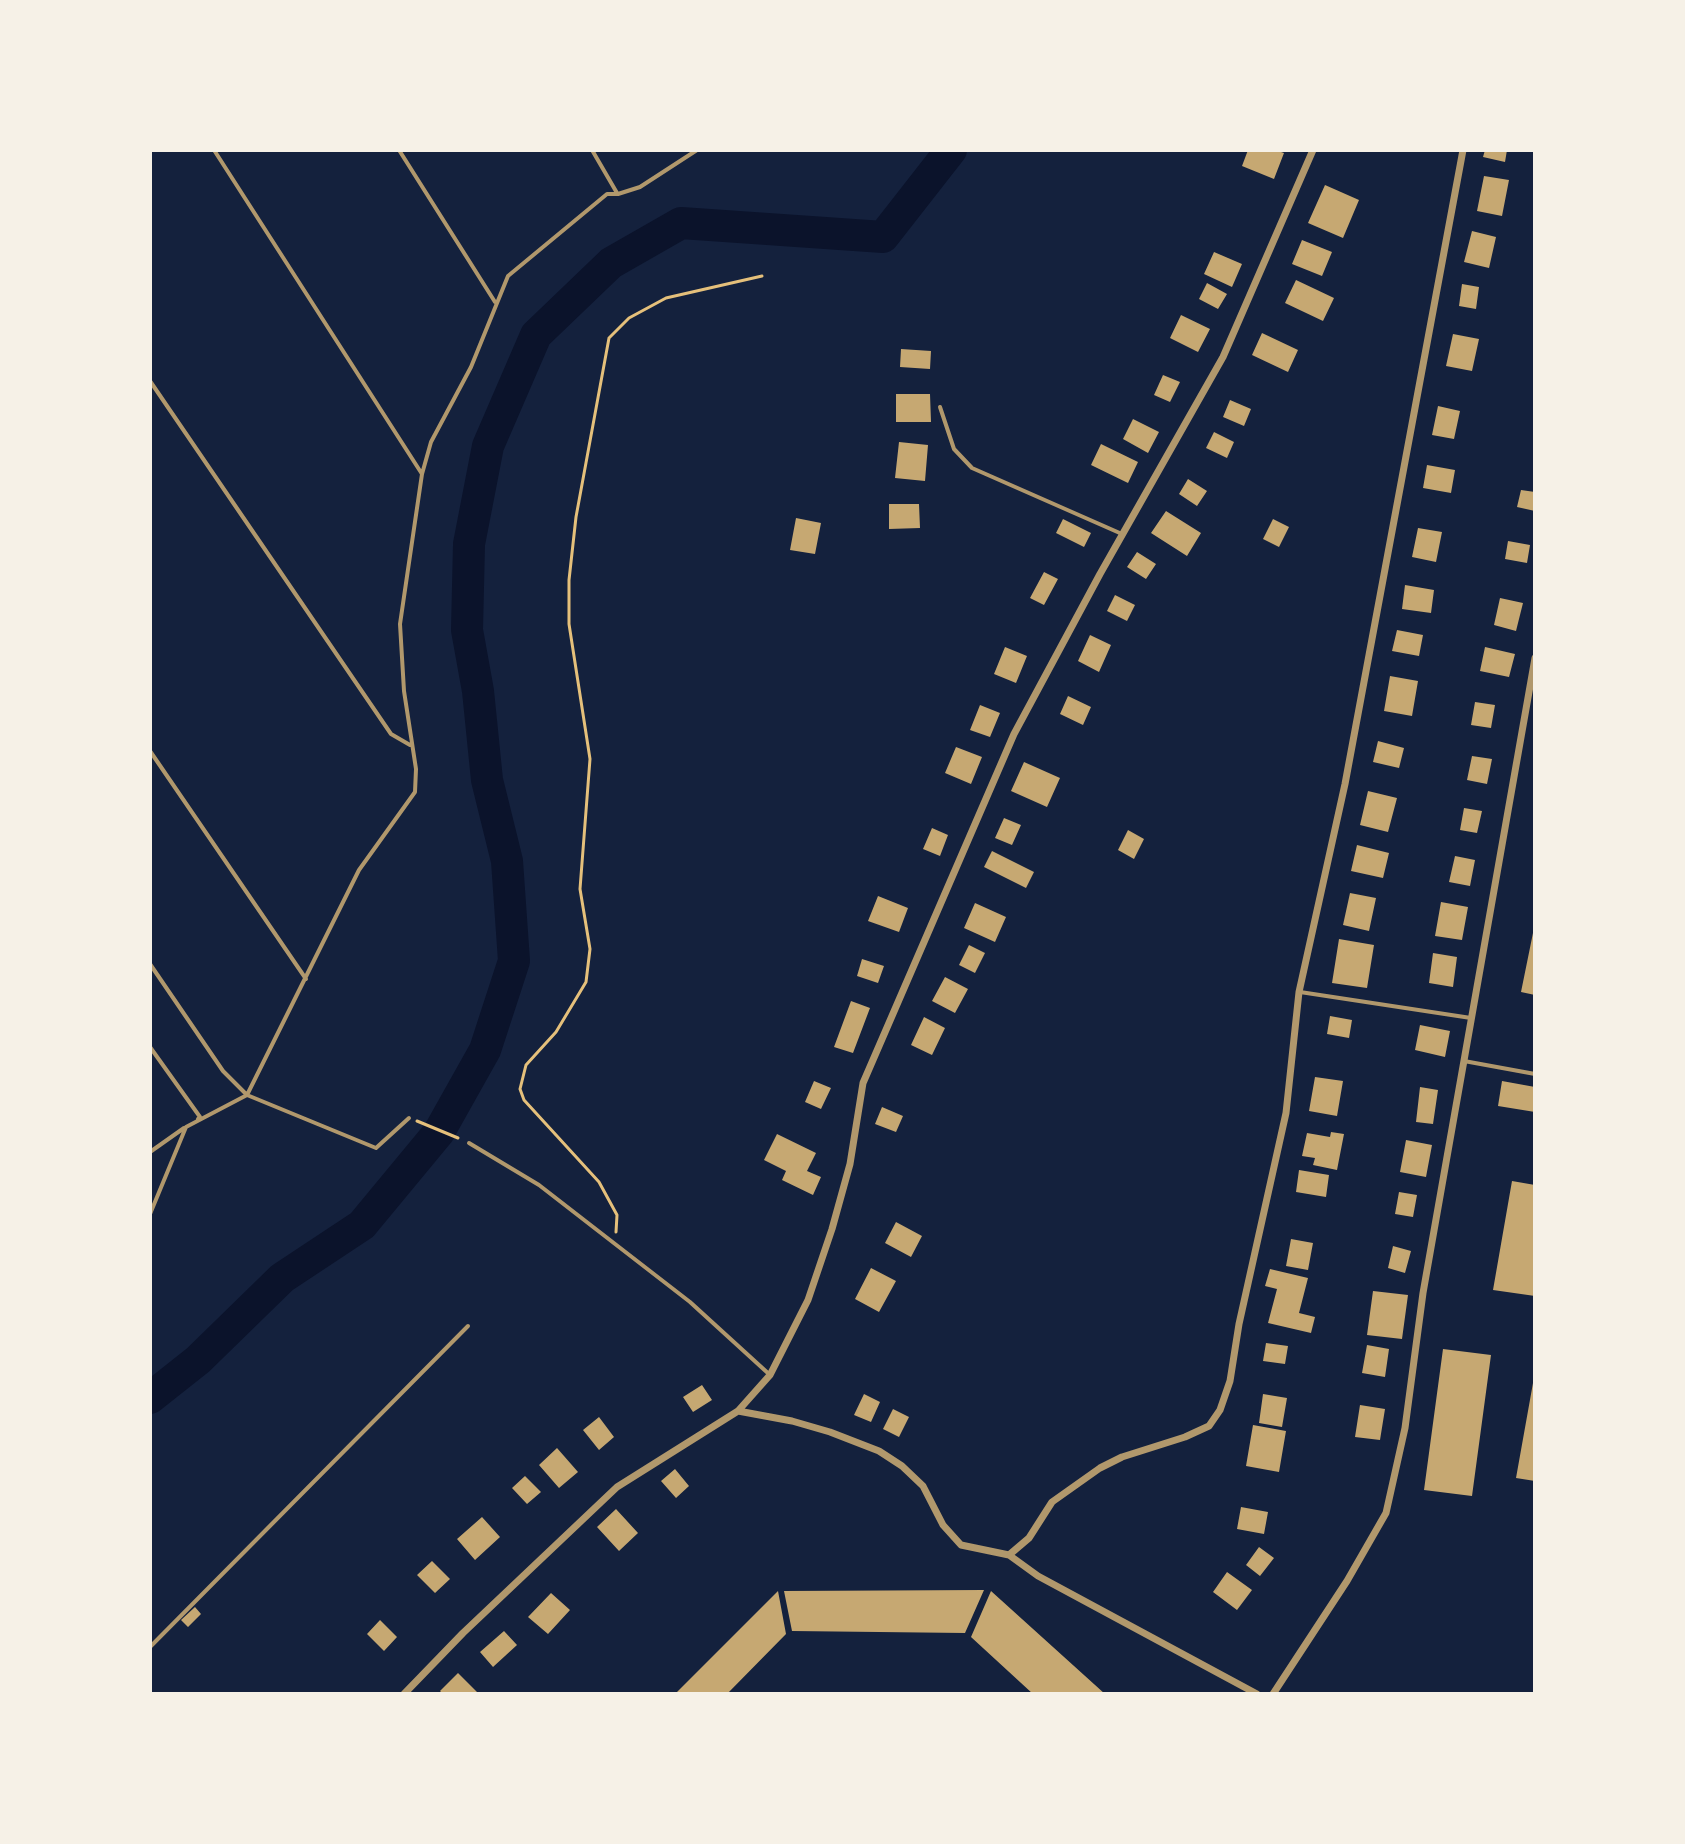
<!DOCTYPE html>
<html>
<head>
<meta charset="utf-8">
<style>
	body { margin:0 }
	#map { position:relative; width:1685px; height:1844px; overflow:hidden; background:#14213d; font-family:"Times New Roman",serif }
	canvas { display:block }
	.frame { position:absolute; inset:0; border:152px solid #f6f1e7; pointer-events:none }
</style>
</head>
<body>
<div id="map">
<canvas width="1685" height="1844"></canvas>
<div class="frame"></div>
</div>
<script>
const ctx = document.querySelector('canvas').getContext('2d');
ctx.lineJoin = 'round';
function poly(rows) {
  const path = new Path2D();
  for (const r of rows) {
    path.moveTo(r[0], r[1]);
    for (let i = 2; i < r.length; i += 2) path.lineTo(r[i], r[i + 1]);
  }
  return path;
}
function stroke(path, color, width, dash) {
  ctx.strokeStyle = color;
  ctx.lineWidth = width;
  ctx.lineCap = dash ? 'butt' : 'round';
  ctx.setLineDash(dash || []);
  ctx.stroke(path);
}
function fill(path, color) {
  ctx.fillStyle = color;
  ctx.fill(path, 'evenodd');
}
const river = poly([
	[150,1398,198,1360,282,1278,362,1225,439,1132,485,1050,514,961,507,861,487,780,478,691,467,630,469,544,488,446,536,335,611,263,681,223,883,237,951,150]
]);
const building = poly([
	[1248,150,1275,150,1284,153,1274,179,1242,166],
	[1485,150,1507,150,1505,162,1483,157],
	[1484,176,1509,180,1502,216,1477,211],
	[1325,185,1359,200,1343,238,1308,223],
	[1472,231,1496,237,1489,268,1464,262],
	[1302,240,1332,252,1322,276,1292,264],
	[1214,252,1242,264,1232,287,1204,274],
	[1296,280,1334,298,1323,321,1285,303],
	[1207,283,1227,294,1218,309,1199,299],
	[1462,284,1479,287,1476,309,1459,306],
	[1181,315,1210,329,1198,352,1170,338],
	[1262,333,1298,350,1288,372,1252,355],
	[1453,334,1479,339,1472,371,1446,366],
	[901,349,931,351,930,369,900,367],
	[1163,375,1180,382,1170,402,1154,395],
	[896,394,930,394,931,422,896,422],
	[1230,400,1251,409,1244,426,1223,417],
	[1438,406,1460,411,1454,439,1432,435],
	[1133,419,1159,432,1148,453,1123,439],
	[1214,432,1234,442,1227,458,1206,448],
	[899,442,928,445,925,481,895,478],
	[1101,444,1138,462,1128,483,1091,465],
	[1427,465,1455,470,1451,493,1423,488],
	[1188,479,1207,491,1197,506,1179,494],
	[1521,490,1535,492,1535,511,1517,507],
	[889,504,919,504,920,528,889,529],
	[1166,511,1201,533,1187,556,1151,533],
	[796,518,821,523,815,554,790,550],
	[1063,519,1091,533,1084,547,1056,533],
	[1273,519,1289,527,1279,547,1263,539],
	[1418,528,1442,532,1436,562,1412,557],
	[1508,541,1530,545,1527,563,1505,559],
	[1137,552,1156,564,1146,579,1127,567],
	[1044,572,1058,579,1044,605,1030,598],
	[1405,585,1434,590,1431,613,1402,609],
	[1115,595,1135,605,1127,621,1107,611],
	[1500,598,1523,603,1516,631,1494,625],
	[1397,630,1423,635,1419,656,1392,651],
	[1090,635,1111,645,1099,672,1078,661],
	[1005,647,1027,656,1016,683,994,674],
	[1485,647,1515,654,1509,677,1480,671],
	[1390,676,1418,681,1412,716,1384,711],
	[1068,696,1091,707,1083,725,1060,714],
	[1475,702,1495,705,1491,728,1471,725],
	[980,705,1000,713,990,737,970,730],
	[1378,741,1404,748,1399,768,1373,762],
	[956,747,982,757,971,784,945,773],
	[1472,756,1492,759,1487,784,1467,780],
	[1024,762,1060,778,1047,807,1011,791],
	[1368,791,1397,798,1388,832,1360,825],
	[1464,808,1482,811,1477,833,1460,830],
	[1004,818,1021,825,1012,845,995,838],
	[932,828,948,835,940,856,923,849],
	[1128,830,1144,839,1134,859,1118,850],
	[1357,845,1389,853,1383,878,1351,871],
	[992,851,1034,872,1026,888,984,867],
	[1455,856,1475,860,1470,886,1449,882],
	[1350,893,1376,898,1369,931,1343,925],
	[878,896,908,908,899,932,868,921],
	[1441,902,1468,907,1462,940,1435,936],
	[975,903,1006,917,995,942,964,928],
	[1534,928,1535,928,1535,995,1521,992],
	[1339,939,1374,945,1367,988,1332,983],
	[969,945,985,953,975,973,959,965],
	[1433,953,1457,957,1453,987,1429,983],
	[862,959,884,966,878,983,857,976],
	[945,977,968,989,955,1013,932,1001],
	[851,1001,870,1008,853,1053,834,1047],
	[1330,1016,1352,1020,1349,1038,1327,1034],
	[924,1017,945,1028,932,1055,911,1045],
	[1420,1025,1450,1031,1445,1057,1415,1050],
	[1315,1077,1343,1081,1337,1116,1309,1111],
	[814,1081,831,1088,821,1109,805,1102],
	[1502,1081,1535,1087,1535,1112,1498,1106],
	[1420,1087,1438,1090,1433,1124,1416,1122],
	[882,1107,903,1116,896,1132,875,1124],
	[1331,1132,1344,1134,1337,1170,1313,1165,1315,1158,1302,1156,1307,1133,1330,1137],
	[777,1134,816,1153,807,1171,821,1177,813,1195,782,1180,786,1171,764,1160],
	[1406,1140,1432,1145,1426,1177,1400,1172],
	[1299,1170,1329,1175,1326,1197,1296,1192],
	[1512,1181,1535,1185,1535,1296,1493,1290],
	[1399,1192,1417,1195,1413,1217,1395,1214],
	[896,1222,922,1236,911,1257,885,1243],
	[1291,1239,1313,1243,1308,1270,1286,1266],
	[1393,1246,1411,1251,1405,1273,1388,1268],
	[871,1268,896,1281,879,1312,855,1299],
	[1270,1269,1308,1278,1299,1313,1315,1317,1311,1333,1268,1323,1277,1289,1265,1286],
	[1373,1291,1408,1295,1402,1339,1367,1335],
	[1266,1343,1288,1346,1285,1364,1263,1361],
	[1367,1345,1389,1349,1385,1377,1362,1373],
	[1443,1349,1491,1355,1472,1496,1424,1490],
	[1533,1383,1535,1383,1535,1481,1516,1478],
	[702,1385,712,1400,693,1412,683,1397],
	[864,1394,880,1402,871,1422,854,1415],
	[1263,1394,1287,1398,1282,1427,1259,1423],
	[1360,1405,1385,1409,1380,1440,1355,1437],
	[893,1409,909,1417,899,1437,883,1429],
	[599,1417,614,1437,599,1450,583,1430],
	[1253,1425,1286,1431,1279,1472,1246,1466],
	[557,1448,578,1472,559,1488,539,1465],
	[675,1469,689,1486,676,1498,661,1481],
	[525,1476,541,1492,527,1504,512,1488],
	[1241,1507,1268,1512,1264,1534,1237,1529],
	[616,1509,638,1533,619,1551,597,1527],
	[482,1517,500,1537,475,1560,457,1539],
	[1259,1547,1274,1558,1260,1576,1246,1565],
	[432,1561,450,1579,435,1593,417,1575],
	[1227,1572,1252,1590,1237,1610,1213,1592],
	[984,1590,965,1633,792,1631,784,1591],
	[778,1591,786,1634,727,1694,675,1694],
	[991,1591,1105,1694,1033,1694,971,1637],
	[551,1593,570,1610,548,1634,528,1617],
	[195,1607,201,1614,188,1627,181,1620],
	[380,1620,397,1637,384,1651,367,1634],
	[504,1631,517,1645,493,1667,480,1652],
	[458,1673,479,1694,443,1694,440,1691]
]);
const path = poly([
	[417,1121,458,1138],
	[616,1232,617,1215,599,1182,524,1100,520,1089,526,1065,556,1032,586,982,590,949,580,889,590,759,569,624,569,580,576,517,609,338,629,318,666,298,762,276]
]);
const service = poly([
	[214,150,422,474],
	[399,150,495,302],
	[592,150,617,193],
	[150,381,391,734,410,745],
	[940,407,954,449,972,468,1122,534],
	[150,751,306,979],
	[150,964,223,1071,247,1095,376,1148,409,1118],
	[1300,992,1471,1018],
	[150,1047,200,1117,198,1119],
	[1464,1061,1535,1074],
	[469,1143,539,1185,597,1230,690,1302,770,1375],
	[150,1152,184,1128],
	[150,1214,186,1127,247,1095,359,870,415,792,416,769,404,691,400,624,422,474,431,442,471,367,508,276,607,194,618,194,640,187,697,150],
	[150,1647,468,1326]
]);
const minor = poly([
	[738,1411,792,1421,830,1432,879,1451,902,1466,923,1486,943,1525,961,1545,1009,1555,1038,1576,1257,1694],
	[1009,1555,1029,1538,1052,1502,1100,1468,1122,1457,1185,1437,1209,1426,1220,1410,1230,1381,1239,1324,1286,1113,1299,992,1345,784,1463,150],
	[404,1694,463,1633,617,1487,738,1411,770,1375,808,1300,832,1229,850,1164,863,1083,1014,734,1100,574,1223,357,1313,150],
	[1273,1694,1347,1581,1386,1513,1405,1428,1423,1293,1535,658]
]);
stroke(river, '#0b132b', 32);
fill(building, '#c6a872');
stroke(path, '#e5c07b', 3);
stroke(service, '#b1986c', 4);
stroke(minor, '#b1986c', 7);
</script>
</body>
</html>
